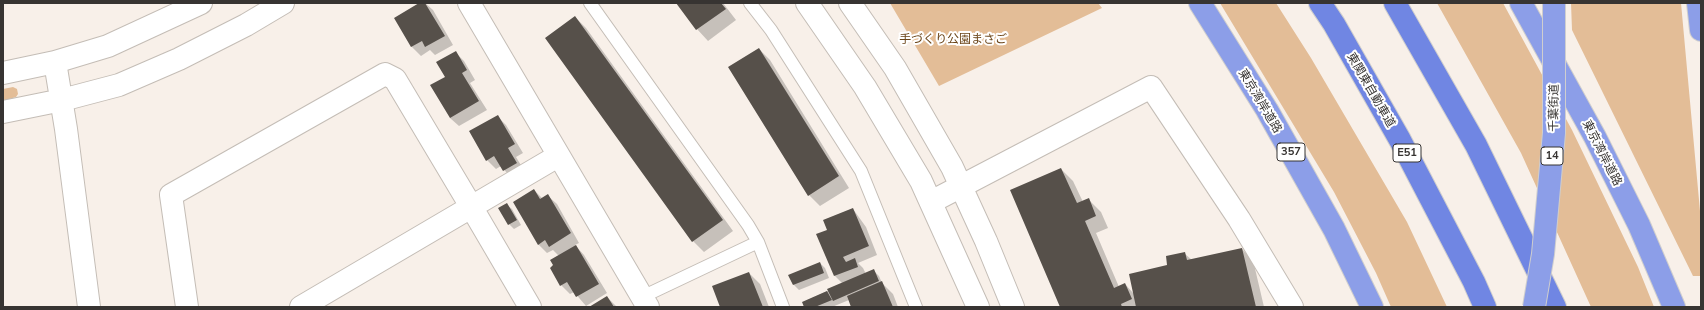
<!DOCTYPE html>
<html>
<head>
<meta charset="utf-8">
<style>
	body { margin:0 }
	#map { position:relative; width:1704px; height:310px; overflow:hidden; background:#f8f0e9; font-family:Mulish,sans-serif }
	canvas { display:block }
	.frame { position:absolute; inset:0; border:4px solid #373432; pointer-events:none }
</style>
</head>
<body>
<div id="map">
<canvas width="1704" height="310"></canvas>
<div class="frame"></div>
</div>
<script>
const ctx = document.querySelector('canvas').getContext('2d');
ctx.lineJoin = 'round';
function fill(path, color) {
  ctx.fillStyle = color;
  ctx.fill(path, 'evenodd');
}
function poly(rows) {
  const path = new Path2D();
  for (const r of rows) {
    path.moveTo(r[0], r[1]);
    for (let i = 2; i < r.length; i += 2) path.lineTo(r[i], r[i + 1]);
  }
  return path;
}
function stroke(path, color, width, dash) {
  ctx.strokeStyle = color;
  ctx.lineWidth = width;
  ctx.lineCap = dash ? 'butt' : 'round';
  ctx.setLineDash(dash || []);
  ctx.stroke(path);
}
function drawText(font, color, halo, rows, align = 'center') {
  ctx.font = font + ' Mulish,"Noto Sans JP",sans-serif';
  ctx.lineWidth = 4;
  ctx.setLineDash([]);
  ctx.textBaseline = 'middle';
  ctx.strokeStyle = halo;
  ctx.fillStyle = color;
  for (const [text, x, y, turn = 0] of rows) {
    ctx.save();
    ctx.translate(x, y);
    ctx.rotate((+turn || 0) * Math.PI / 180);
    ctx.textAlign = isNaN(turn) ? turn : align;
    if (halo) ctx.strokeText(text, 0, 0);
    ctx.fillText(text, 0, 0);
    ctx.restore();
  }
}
const green = poly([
	[890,3,1098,3,1102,8,939,86],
	[1220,3,1276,3,1311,58,1407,222,1447,307,1391,307,1376,273,1334,192],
	[1437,3,1503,3,1572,130,1638,267,1654,307,1591,307,1521,153],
	[1571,3,1681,3,1701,222,1701,276,1693,276,1572,30],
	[13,87,17,89,18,94,16,97,3,101,3,89]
]);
const shadow = poly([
	[421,3,425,3,433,10,453,45,435,55,430,50,421,56,412,47,395,18],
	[677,3,723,3,736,20,708,41,697,29],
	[575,17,586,28,733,231,704,252,693,241],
	[759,49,770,60,849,188,820,206,809,195],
	[455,52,464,61,475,80,470,83,487,110,459,126,450,118],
	[497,116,506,125,523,153,516,157,525,172,512,179,501,166,496,169,487,160],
	[1061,169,1073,181,1083,202,1089,200,1101,212,1108,228,1096,233,1119,287,1125,284,1134,294,1184,253,1192,260,1242,249,1253,260,1264,307,1061,307],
	[534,190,543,199,548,196,557,204,579,243,575,245,584,255,607,293,586,306,574,292,570,294,561,285,555,266,559,256,553,250,547,253,538,244],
	[507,205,512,209,521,225,514,229,509,224],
	[853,209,866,227,877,255,858,263,863,268,866,274,874,271,879,276,882,283,893,294,898,307,852,307,849,300,832,307,805,307,803,302,843,284,835,276,829,230],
	[820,263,825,268,829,278,799,290,794,285,790,275],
	[749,273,760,284,769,307,721,307],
	[607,297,617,307,591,307]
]);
const building = poly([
	[419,3,425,3,445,36,425,47,422,41,411,47,394,18],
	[676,3,721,3,726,9,696,30],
	[575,16,723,220,692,242,545,38],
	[759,48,839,176,808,196,728,67],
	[456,51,467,70,462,73,479,101,450,118,430,85,445,77,436,62],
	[498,115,515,144,508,148,517,163,503,171,494,156,486,161,469,131],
	[1061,168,1077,203,1089,198,1096,216,1085,221,1114,288,1125,283,1132,299,1121,304,1122,307,1060,307,1010,190],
	[534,189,540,199,548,194,571,233,549,247,545,240,538,245,513,202],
	[507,203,517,220,508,225,498,208],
	[853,208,869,246,843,257,846,262,855,258,858,267,834,276,816,234,827,230,823,220],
	[576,245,599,284,576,297,567,282,560,286,550,268,553,265,550,260],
	[1242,248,1256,307,1136,307,1129,274,1167,265,1166,256,1185,252,1187,260],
	[820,262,824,273,793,285,788,275],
	[874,269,879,281,833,301,827,289],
	[749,272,763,307,720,307,712,286],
	[882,281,893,307,851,307,847,296],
	[827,291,832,300,815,307,804,307,802,302],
	[607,296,614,307,589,307]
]);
const service = poly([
	[590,3,748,225,758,242,783,307],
	[750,3,771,30,861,171,916,307],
	[642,297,758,242]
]);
const minor = poly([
	[931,202,1151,87,1239,219,1292,307],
	[187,307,171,195,385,74,395,79,472,208,530,307],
	[301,307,558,156]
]);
const tertiary = poly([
	[469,3,648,307],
	[807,3,865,87,921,181,978,307],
	[850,3,895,68,952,167,986,241,1013,307],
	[55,62,66,129,89,307],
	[3,73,55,62,108,46,201,3],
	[3,112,62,100,119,85,179,59,246,25,283,3]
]);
const trunk = poly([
	[1200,3,1267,110,1334,229,1372,307],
	[1521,3,1595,137,1639,225,1674,307],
	[1698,3,1701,30]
]);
const motorway = poly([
	[1320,3,1334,24,1400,140,1474,282,1485,307],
	[1395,3,1476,145,1555,307]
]);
const trunkBridge = poly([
	[1534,307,1543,254,1554,133,1554,3]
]);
const shields = [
	[1291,152,28],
	[1407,153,28],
	[1552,156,22]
];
const shieldNames = [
	["357",1291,152],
	["E51",1407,153],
	["14",1552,156]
];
const parkNames = [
	["手づくり公園まさご",953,39]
];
const streetNames = [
	["東関東自動車道",1371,90,60],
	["東京湾岸道路",1260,101,59],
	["千葉街道",1554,108,-89],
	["東京湾岸道路",1602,153,63]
];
fill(green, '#e3bd97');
fill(shadow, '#0003');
fill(building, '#56504a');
stroke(service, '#c4bdb6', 14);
stroke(minor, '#c4bdb6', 24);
stroke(tertiary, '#c4bdb6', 24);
stroke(trunk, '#cfcece', 24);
stroke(motorway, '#cfcece', 24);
stroke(service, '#fff', 12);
stroke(minor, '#fff', 22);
stroke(tertiary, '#fff', 22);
stroke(trunk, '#8c9ee8', 22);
stroke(motorway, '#7086e3', 22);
stroke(trunkBridge, '#cfcece', 24, []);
stroke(trunkBridge, '#8c9ee8', 22);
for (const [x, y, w] of shields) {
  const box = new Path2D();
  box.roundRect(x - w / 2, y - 9, w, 18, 3);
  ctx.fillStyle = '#fff';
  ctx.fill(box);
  stroke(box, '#373432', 1);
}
drawText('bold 11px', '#373432', null, shieldNames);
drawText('12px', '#6b4519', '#fff', parkNames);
drawText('12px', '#373432', '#fff', streetNames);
</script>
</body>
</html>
